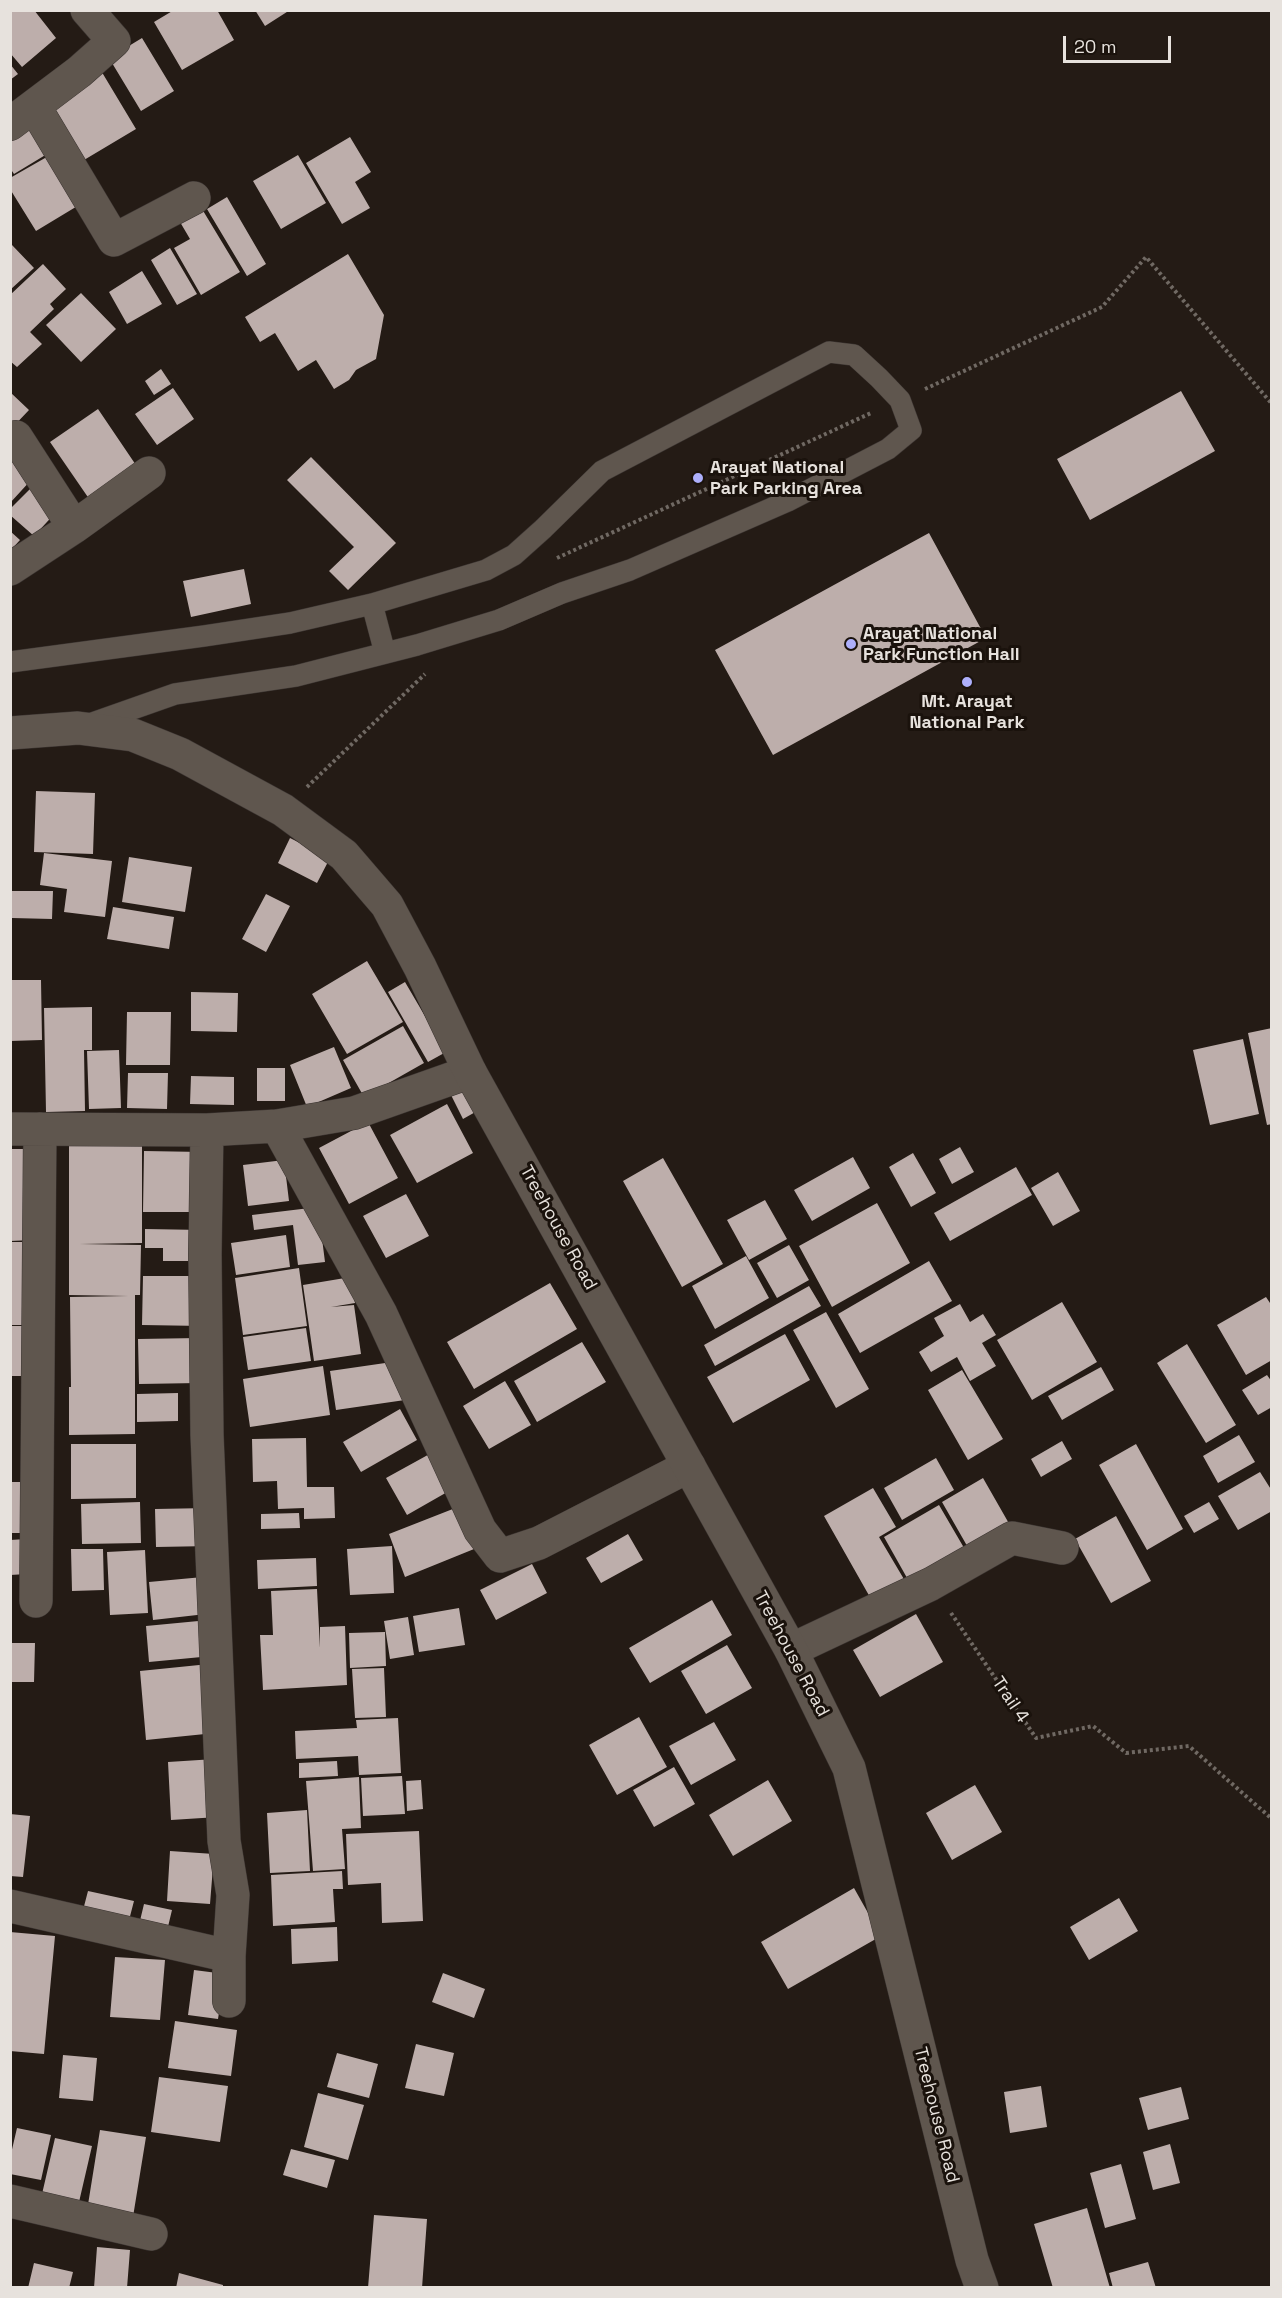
<!DOCTYPE html>
<html>
<head>
<meta charset="utf-8">
<style>
	body { margin:0 }
	#map { position:relative; width:1282px; height:2298px; overflow:hidden; background:#241b15; font-family:"Space Grotesk",sans-serif }
	canvas { display:block }
	.frame { position:absolute; inset:0; border:12px solid #e7e2dd; pointer-events:none }
	.scale { position:absolute; left:1063px; top:36px; width:108px; height:27px; box-sizing:border-box; border:3px solid #e7e2dd; border-top:0; padding-left:8px; font-size:18px; line-height:21px; white-space:nowrap; color:#e7e2dd; -webkit-text-stroke:4px #1a120c; paint-order:stroke }
</style>
</head>
<body>
<div id="map">
<canvas width="1282" height="2298"></canvas>
<div class="frame"></div>
<div class="scale">20 m</div>
</div>
<script>
const ctx = document.querySelector('canvas').getContext('2d');
ctx.lineJoin = 'round';
function fill(path, color) {
  ctx.fillStyle = color;
  ctx.fill(path, 'evenodd');
}
function poly(rows) {
  const path = new Path2D();
  for (const r of rows) {
    path.moveTo(r[0], r[1]);
    for (let i = 2; i < r.length; i += 2) path.lineTo(r[i], r[i + 1]);
  }
  return path;
}
function stroke(path, color, width, dash) {
  ctx.strokeStyle = color;
  ctx.lineWidth = width;
  ctx.lineCap = dash ? 'butt' : 'round';
  ctx.setLineDash(dash || []);
  ctx.stroke(path);
}
function drawText(font, color, halo, rows, align = 'center') {
  ctx.font = font + ' "Space Grotesk",sans-serif';
  ctx.lineWidth = 6;
  ctx.setLineDash([]);
  ctx.textBaseline = 'middle';
  ctx.strokeStyle = halo;
  ctx.fillStyle = color;
  for (const [text, x, y, turn = 0] of rows) {
    ctx.save();
    ctx.translate(x, y);
    ctx.rotate((+turn || 0) * Math.PI / 180);
    ctx.textAlign = isNaN(turn) ? turn : align;
    if (halo) ctx.strokeText(text, 0, 0);
    ctx.fillText(text, 0, 0);
    ctx.restore();
  }
}
const building = poly([
	[10,10,34,10,56,38,22,67,10,53],
	[174,10,217,10,234,40,182,70,154,22],
	[255,10,290,10,265,26],
	[142,38,174,91,141,111,109,58],
	[10,64,18,74,10,80],
	[100,69,136,129,84,160,48,100],
	[32,118,52,151,14,174,10,168,10,130],
	[350,137,371,172,355,182,370,208,342,224,306,163],
	[59,150,89,199,36,231,10,189,10,178],
	[298,155,326,203,281,229,253,181],
	[227,197,266,264,247,276,207,209],
	[202,209,240,272,201,295,174,248,190,239,180,222],
	[12,245,34,268,10,290,10,246],
	[170,248,197,294,177,305,151,260],
	[348,254,384,315,376,359,356,370,349,380,334,389,316,360,298,371,275,333,260,342,245,317],
	[43,264,66,289,50,304,54,309,30,332,42,344,17,367,10,361,10,295],
	[142,271,162,304,127,324,109,292],
	[81,293,116,329,81,362,46,325],
	[161,369,171,384,154,395,145,381],
	[173,388,194,419,157,445,135,414],
	[1181,391,1215,451,1090,520,1057,459],
	[10,392,29,410,10,430],
	[98,409,142,474,94,506,50,442],
	[311,457,396,543,348,590,329,571,354,547,287,480],
	[10,459,32,479,10,503],
	[34,485,59,509,34,536,10,515,10,509],
	[10,531,20,540,10,551],
	[929,533,986,638,773,755,715,650],
	[244,569,251,604,191,617,183,581],
	[36,791,95,793,93,854,34,852],
	[290,838,330,858,317,883,278,863],
	[44,853,112,861,105,917,64,912,67,889,40,885],
	[129,857,192,867,185,912,122,902],
	[12,891,53,891,52,919,12,918],
	[266,894,290,906,266,952,242,939],
	[113,907,174,917,169,949,107,939],
	[367,961,403,1022,347,1054,312,994],
	[10,980,41,980,42,1040,10,1041],
	[405,982,446,1052,428,1062,388,992],
	[191,992,238,993,237,1032,191,1031],
	[92,1007,92,1050,84,1050,85,1111,46,1112,44,1008],
	[127,1012,171,1012,170,1065,126,1065],
	[403,1026,424,1063,364,1097,343,1060],
	[1272,1028,1272,1124,1267,1125,1248,1033],
	[1243,1039,1259,1114,1210,1125,1193,1050],
	[334,1047,351,1088,307,1107,290,1065],
	[119,1050,121,1108,89,1109,87,1051],
	[257,1068,285,1068,285,1101,257,1101],
	[128,1073,168,1073,167,1109,127,1108],
	[191,1076,234,1077,234,1105,190,1104],
	[472,1081,486,1106,463,1119,450,1093],
	[447,1104,473,1153,417,1183,390,1135],
	[368,1122,398,1178,349,1204,319,1148],
	[69,1143,142,1143,142,1243,80,1244,141,1245,140,1295,135,1295,135,1434,69,1435,69,1387,71,1387,70,1297,128,1296,69,1295],
	[960,1147,974,1172,952,1184,939,1159],
	[10,1149,33,1149,33,1240,10,1241],
	[144,1151,203,1152,202,1212,143,1212],
	[913,1153,936,1193,911,1207,889,1167],
	[853,1157,870,1188,812,1221,794,1190],
	[663,1158,723,1264,682,1287,623,1181],
	[284,1160,289,1201,248,1206,243,1165],
	[1016,1167,1032,1195,950,1241,934,1213],
	[1058,1172,1080,1211,1053,1226,1031,1188],
	[406,1194,429,1236,386,1258,363,1216],
	[765,1200,787,1239,749,1260,727,1220],
	[877,1203,910,1263,832,1307,799,1246],
	[318,1207,325,1262,298,1265,293,1225,254,1230,252,1215],
	[145,1229,203,1230,202,1261,163,1261,163,1248,145,1248],
	[286,1235,290,1267,236,1275,231,1243],
	[10,1242,33,1242,33,1325,10,1325],
	[789,1245,809,1280,777,1298,757,1263],
	[746,1256,769,1298,715,1329,692,1286],
	[929,1261,952,1301,860,1353,838,1314],
	[299,1268,307,1326,243,1335,235,1278],
	[143,1276,203,1276,203,1326,142,1325],
	[351,1277,355,1303,331,1307,354,1305,361,1354,314,1361,303,1285],
	[550,1283,577,1329,474,1389,447,1342],
	[809,1286,821,1306,715,1366,704,1345],
	[1266,1297,1272,1306,1272,1360,1246,1375,1217,1325],
	[1062,1302,1097,1362,1032,1400,997,1340],
	[960,1304,970,1322,983,1314,996,1335,982,1343,996,1366,970,1381,957,1357,931,1372,919,1352,944,1336,934,1318],
	[826,1312,869,1389,836,1408,793,1330],
	[10,1326,33,1326,33,1376,10,1376],
	[306,1328,311,1361,248,1370,243,1337],
	[785,1334,810,1380,733,1423,707,1377],
	[198,1338,199,1383,139,1384,138,1339],
	[582,1342,606,1382,537,1422,514,1381],
	[1187,1344,1236,1425,1206,1443,1157,1363],
	[399,1361,405,1400,336,1410,330,1371],
	[323,1366,330,1415,250,1427,243,1379],
	[1101,1367,1114,1390,1062,1420,1048,1396],
	[962,1370,1003,1439,968,1460,928,1390],
	[1267,1375,1272,1382,1272,1407,1258,1415,1242,1390],
	[505,1381,531,1425,489,1449,463,1406],
	[178,1393,178,1421,137,1422,137,1394],
	[400,1409,417,1440,361,1472,343,1442],
	[1239,1435,1255,1462,1218,1483,1203,1456],
	[306,1438,307,1487,334,1487,335,1518,304,1519,304,1508,278,1509,277,1481,253,1482,252,1439],
	[1062,1441,1072,1459,1041,1477,1031,1459],
	[71,1444,136,1444,136,1498,71,1499],
	[1136,1444,1183,1529,1147,1550,1099,1465],
	[435,1451,456,1487,407,1515,386,1478],
	[936,1458,954,1490,902,1520,884,1488],
	[1260,1472,1272,1491,1272,1511,1238,1530,1218,1496],
	[983,1478,1011,1527,970,1551,942,1502],
	[10,1482,24,1482,26,1533,10,1533],
	[873,1488,896,1527,879,1537,908,1586,875,1606,824,1516],
	[140,1502,141,1543,82,1544,81,1504],
	[1209,1502,1219,1519,1194,1533,1184,1516],
	[463,1505,479,1547,405,1577,389,1534],
	[939,1505,967,1553,911,1585,884,1537],
	[209,1508,211,1546,156,1547,155,1509],
	[299,1513,300,1528,261,1529,261,1514],
	[1116,1516,1151,1581,1111,1603,1075,1539],
	[628,1534,643,1560,601,1583,586,1558],
	[26,1539,27,1574,10,1575,10,1540],
	[392,1546,394,1593,350,1595,347,1549],
	[71,1549,103,1549,104,1590,72,1591],
	[145,1550,148,1613,110,1615,107,1552],
	[316,1558,317,1586,258,1589,257,1560],
	[532,1564,547,1593,496,1620,480,1590],
	[203,1577,206,1614,153,1620,149,1582],
	[317,1589,320,1648,320,1627,345,1626,347,1685,263,1690,260,1635,273,1635,271,1591],
	[712,1600,732,1635,650,1683,629,1648],
	[459,1608,465,1645,419,1652,413,1616],
	[916,1614,943,1662,880,1697,853,1650],
	[408,1617,414,1655,390,1659,384,1621],
	[209,1620,212,1656,149,1662,146,1626],
	[385,1632,386,1666,350,1668,349,1633],
	[10,1643,35,1643,34,1682,10,1682],
	[727,1645,752,1688,706,1714,681,1671],
	[209,1664,215,1733,146,1740,140,1671],
	[384,1668,386,1717,355,1718,352,1669],
	[639,1717,667,1767,617,1795,589,1745],
	[398,1718,401,1773,359,1775,358,1756,296,1759,295,1731,357,1728,356,1720],
	[714,1722,736,1760,691,1785,669,1746],
	[215,1759,218,1817,171,1820,168,1762],
	[337,1761,338,1776,299,1778,299,1763],
	[674,1767,695,1804,654,1827,633,1790],
	[402,1776,405,1814,363,1816,361,1778],
	[359,1777,361,1828,342,1829,345,1869,313,1871,306,1781],
	[421,1780,423,1809,407,1811,406,1781],
	[768,1780,792,1821,733,1856,709,1815],
	[975,1785,1002,1832,952,1860,926,1813],
	[307,1810,310,1871,270,1873,267,1813],
	[10,1814,30,1816,23,1877,10,1876],
	[419,1831,423,1921,382,1923,381,1883,348,1885,346,1834],
	[170,1851,214,1854,210,1904,167,1901],
	[342,1871,343,1889,333,1889,335,1922,273,1926,271,1875],
	[854,1888,881,1936,788,1989,761,1942],
	[88,1891,134,1901,128,1924,82,1914],
	[1119,1898,1138,1931,1089,1960,1070,1927],
	[144,1904,172,1910,166,1935,138,1929],
	[337,1927,338,1961,292,1964,291,1929],
	[10,1932,55,1936,44,2054,10,2051],
	[115,1957,165,1960,160,2020,110,2017],
	[194,1970,225,1974,218,2019,188,2015],
	[443,1973,485,1989,474,2018,432,2002],
	[175,2021,237,2030,231,2076,168,2068],
	[416,2044,454,2053,444,2096,405,2088],
	[337,2053,378,2064,369,2098,327,2087],
	[63,2055,97,2058,93,2101,59,2098],
	[159,2077,228,2086,220,2142,151,2132],
	[1041,2086,1047,2127,1010,2133,1004,2092],
	[1181,2087,1189,2119,1148,2130,1139,2098],
	[318,2093,364,2105,348,2160,304,2147],
	[17,2128,51,2135,41,2180,10,2174,10,2158],
	[100,2130,146,2137,132,2223,86,2217],
	[55,2138,92,2146,76,2215,39,2207],
	[1170,2144,1180,2183,1153,2190,1143,2152],
	[291,2149,335,2160,327,2188,283,2175],
	[1121,2164,1136,2219,1105,2228,1090,2173],
	[1087,2208,1110,2288,1053,2288,1034,2224],
	[374,2215,427,2219,422,2288,368,2288],
	[97,2247,130,2250,127,2288,94,2288],
	[1148,2262,1156,2288,1113,2288,1109,2273],
	[34,2263,73,2272,69,2288,28,2288],
	[179,2273,223,2285,223,2288,176,2288]
]);
const path = poly([
	[925,389,1102,307,1146,257,1272,404],
	[557,558,871,413],
	[307,787,425,674],
	[951,1613,1036,1738,1093,1726,1126,1753,1189,1746,1272,1819]
]);
const lane = poly([
	[372,604,385,653],
	[10,662,204,636,290,623,372,604,486,570,514,555,543,529,602,471,829,352,854,355,879,378,900,400,911,430,888,449,788,501,630,570,562,593,499,620,417,645,296,676,175,694,87,725]
]);
const street = poly([
	[34,106,114,240,194,198],
	[10,124,79,72,114,41,87,10],
	[16,437,74,527],
	[10,569,74,527,149,473],
	[277,1126,381,1314,480,1530,500,1556,539,1543,689,1466],
	[10,1129,207,1130,277,1126,354,1113,470,1072],
	[207,1130,205,1254,207,1435,224,1841,233,1895,229,1956,229,2001],
	[36,1601,40,1129],
	[791,1650,931,1584,1012,1538,1062,1548],
	[10,1906,229,1956],
	[10,2201,151,2234]
]);
const secondary = poly([
	[10,733,78,728,133,735,180,754,283,810,344,855,387,905,420,967,470,1072,791,1650,849,1768,972,2260,982,2288]
]);
const markers = [
	[698,478,6,"#adaffb"],
	[851,644,6,"#adaffb"],
	[967,682,6,"#adaffb"]
];
const poiNames = [
	["Arayat National",710,468],
	["Park Parking Area",710,489],
	["Arayat National",863,634],
	["Park Function Hall",863,655],
	["Mt. Arayat",967,702,"center"],
	["National Park",967,723,"center"]
];
const streetNames = [
	["Treehouse Road",558,1228,61],
	["Treehouse Road",791,1654,62],
	["Trail 4",1010,1700,56],
	["Treehouse Road",936,2115,76]
];
fill(building, '#bdaeab');
stroke(lane, '#3d3633', 22);
stroke(street, '#3d3633', 34);
stroke(secondary, '#3d3633', 34);
stroke(path, '#706963', 4, [3, 3]);
stroke(lane, '#5f564e', 21);
stroke(street, '#5f564e', 33);
stroke(secondary, '#5f564e', 33);
for (const [x, y, r, color] of markers) {
  const dot = new Path2D();
  dot.arc(x, y, r, 0, 2 * Math.PI);
  ctx.fillStyle = color;
  ctx.fill(dot);
  stroke(dot, '#1a120c', 2);
}
drawText('bold 18px', '#e7e2dd', '#1a120c', poiNames, 'left');
drawText('18px', '#e7e2dd', '#1a120c', streetNames);
</script>
</body>
</html>
